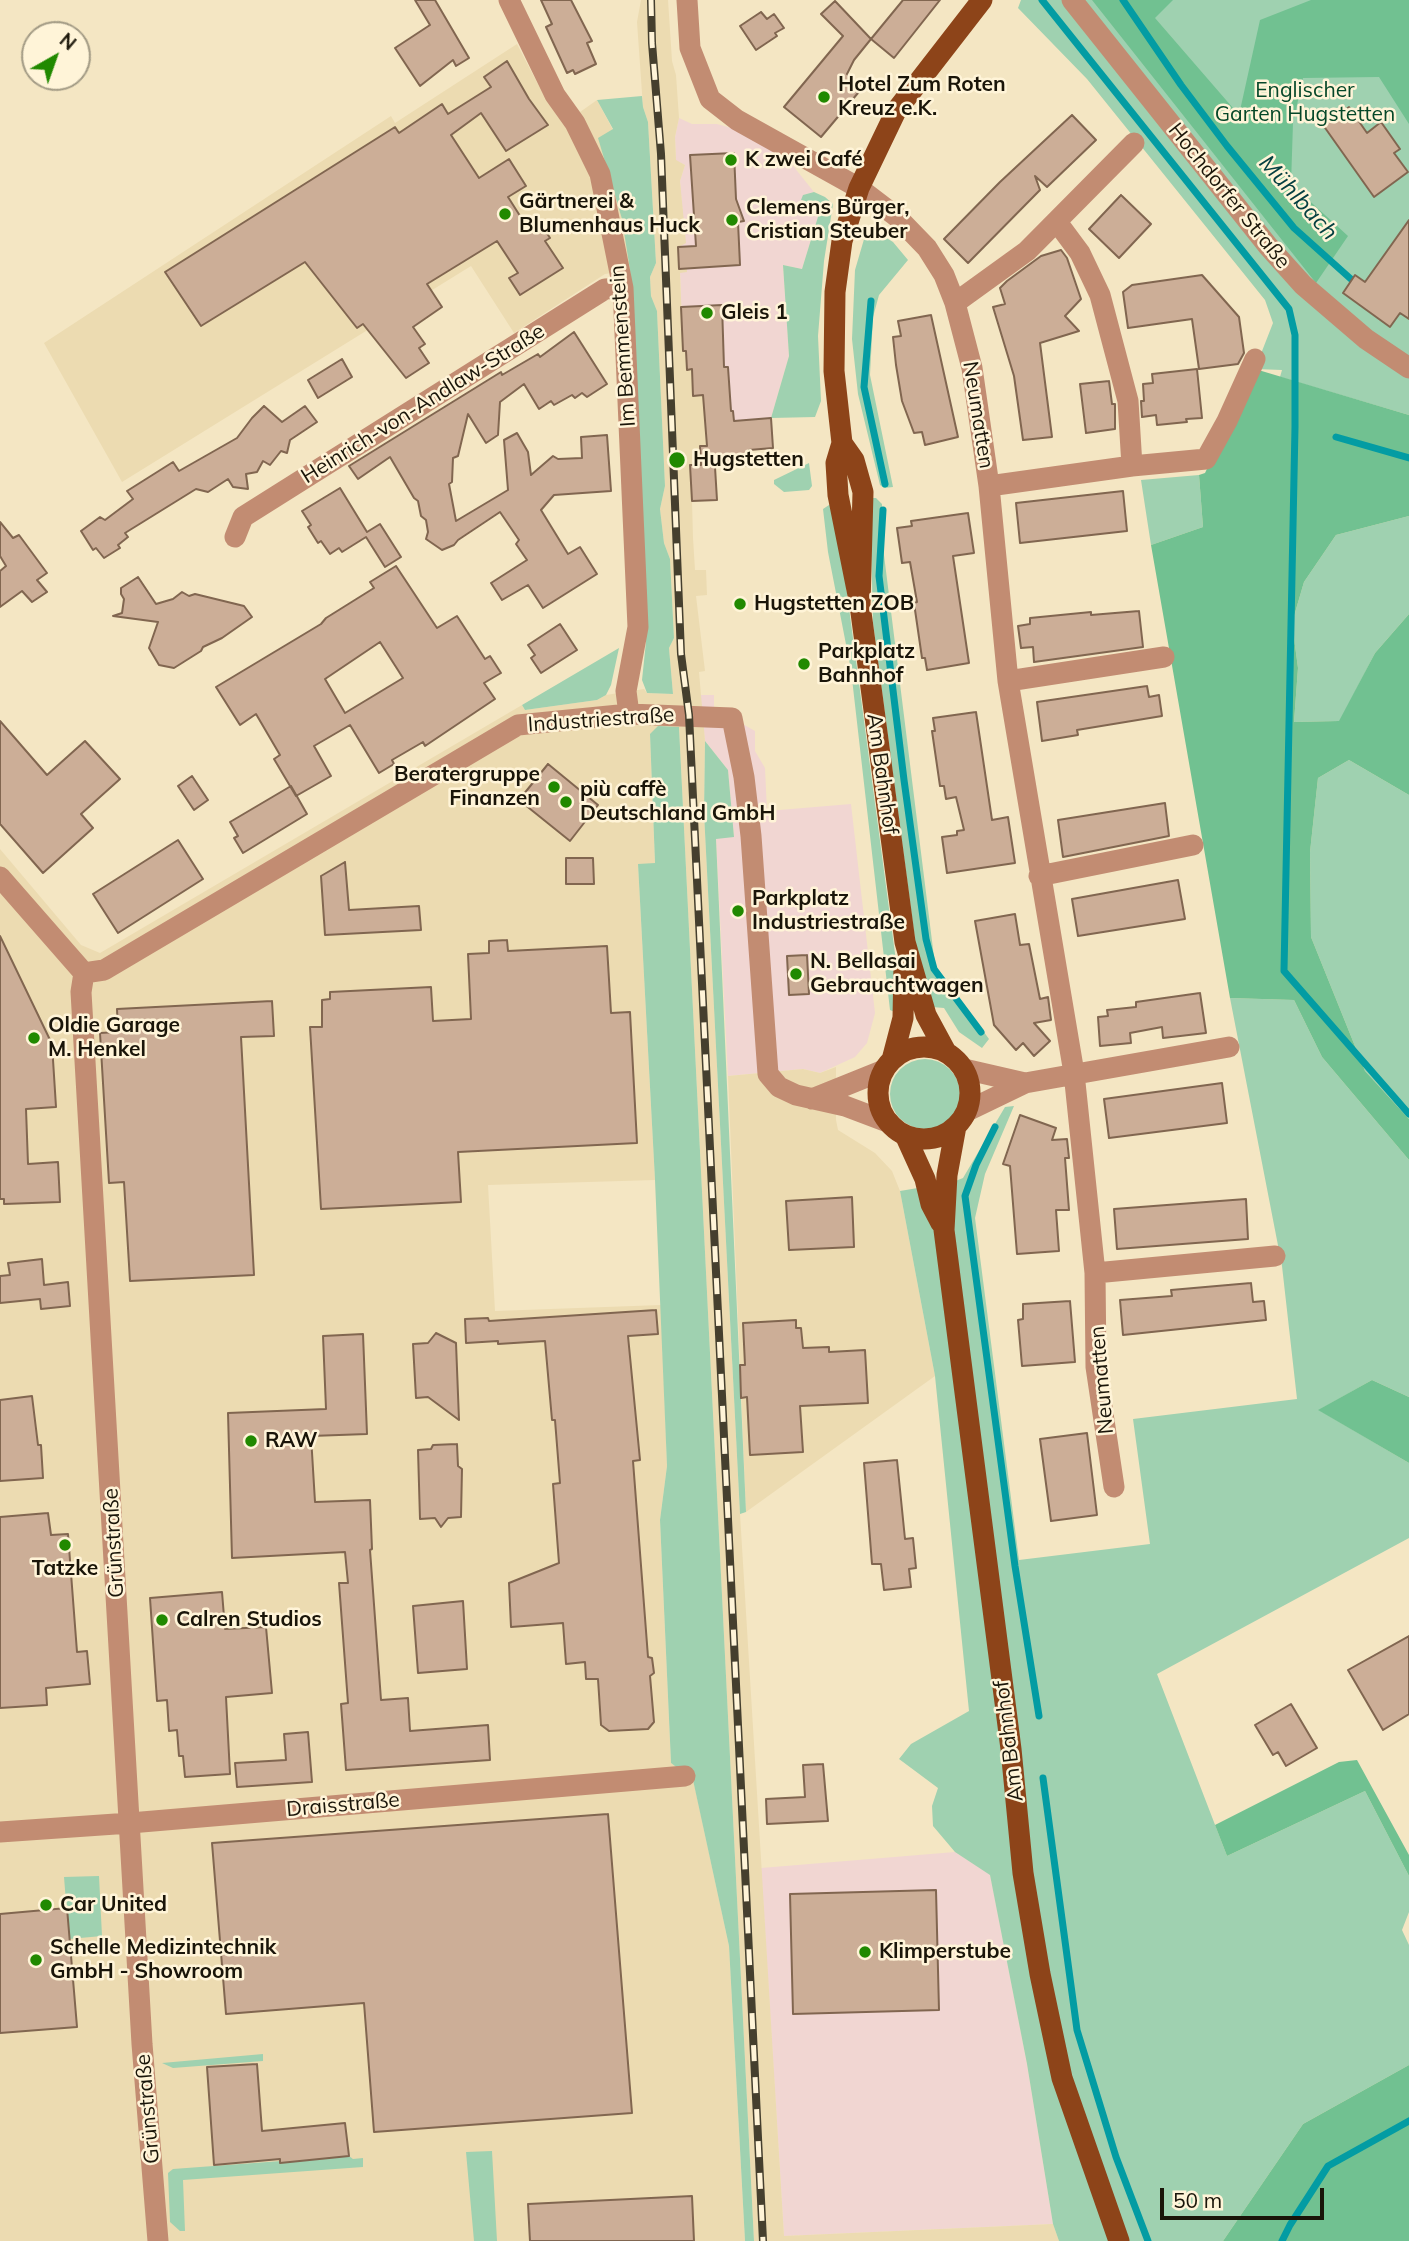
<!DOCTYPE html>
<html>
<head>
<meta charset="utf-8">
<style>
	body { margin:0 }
	#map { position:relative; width:1409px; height:2241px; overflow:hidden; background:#f4e6c3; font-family:Mulish,sans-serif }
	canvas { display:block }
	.north { position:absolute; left:21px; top:21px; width:70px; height:70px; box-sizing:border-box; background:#fff4d8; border:2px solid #a39b85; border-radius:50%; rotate:40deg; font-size:19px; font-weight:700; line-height:28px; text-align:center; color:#1a1509 }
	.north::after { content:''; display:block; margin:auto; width:24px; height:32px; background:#218900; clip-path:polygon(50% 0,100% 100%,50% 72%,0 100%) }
	.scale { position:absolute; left:1160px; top:2188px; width:164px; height:32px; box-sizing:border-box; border:4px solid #1a1509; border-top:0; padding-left:9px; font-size:21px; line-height:24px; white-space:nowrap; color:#1a1509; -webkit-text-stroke:5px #fff4d8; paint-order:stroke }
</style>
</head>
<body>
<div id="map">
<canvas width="1409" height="2241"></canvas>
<div class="north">N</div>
<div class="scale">50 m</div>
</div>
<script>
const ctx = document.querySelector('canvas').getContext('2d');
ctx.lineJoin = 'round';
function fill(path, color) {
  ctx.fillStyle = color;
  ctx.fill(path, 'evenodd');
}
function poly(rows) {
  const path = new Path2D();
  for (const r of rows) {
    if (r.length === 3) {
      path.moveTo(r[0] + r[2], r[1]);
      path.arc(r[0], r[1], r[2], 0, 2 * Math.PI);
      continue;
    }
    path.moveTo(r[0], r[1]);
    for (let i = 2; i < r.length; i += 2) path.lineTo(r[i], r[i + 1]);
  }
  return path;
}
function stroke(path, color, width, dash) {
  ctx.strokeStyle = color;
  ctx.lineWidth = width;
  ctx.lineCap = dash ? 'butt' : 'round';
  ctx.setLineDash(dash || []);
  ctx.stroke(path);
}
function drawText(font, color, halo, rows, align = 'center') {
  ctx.font = font + ' Mulish,sans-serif';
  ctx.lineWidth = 5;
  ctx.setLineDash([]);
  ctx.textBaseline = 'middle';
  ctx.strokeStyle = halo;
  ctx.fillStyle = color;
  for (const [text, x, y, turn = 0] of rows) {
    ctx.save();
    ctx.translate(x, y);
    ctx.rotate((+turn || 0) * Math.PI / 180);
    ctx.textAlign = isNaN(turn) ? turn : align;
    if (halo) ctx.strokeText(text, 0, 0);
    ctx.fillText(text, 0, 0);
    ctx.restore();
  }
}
const commercial = poly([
	[679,118,692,124,717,124,746,132,786,157,814,192,803,195,821,207,802,269,783,265,789,356,771,418,773,448,749,450,750,465,734,466,732,436,690,465,687,370,686,351,683,351,680,272,686,272,678,247,685,242,680,181,685,165,676,161,675,137],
	[700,695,714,695,714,717,732,718,755,731,755,751,765,768,767,811,851,804,875,1013,867,1043,855,1057,820,1073,803,1069,728,1076,716,838,734,836,728,770,705,741],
	[955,1852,990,1874,1027,2064,1053,2224,784,2236,761,1868]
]);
const built = poly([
	[641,0,668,0,672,61,676,75,679,118,675,137,676,160,685,165,680,181,686,243,679,247,685,247,687,272,680,273,683,350,686,351,687,369,692,369,693,396,704,395,707,446,715,464,717,500,692,501,693,538,695,570,706,570,707,595,696,596,705,671,699,672,705,741,704,813,740,1514,784,2236,1053,2224,1059,2241,754,2241,679,727,650,734,655,864,638,864,655,1180,488,1185,495,1311,661,1305,667,1466,660,1520,671,1763,693,1779,729,1946,745,2241,0,2241,0,849,81,945,100,953,522,705,525,710,597,700,606,695,644,689,647,693,673,694,669,648,674,638,670,559,664,543,660,509,665,486,657,311,651,296,650,277,656,263,648,122,643,107,637,22],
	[517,44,543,94,563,124,597,100,613,130,630,270,605,274,514,333,471,266,122,482,44,343,391,116,395,123],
	[836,1067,836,1120,838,1130,875,1153,892,1171,900,1191,935,1376,746,1512,728,1076,803,1069,820,1073]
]);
const green = poly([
	[1021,0,1409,0,1409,415,1280,377,1282,370,1255,369,1273,323,1265,300,1087,79,1018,8],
	[642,96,643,107,648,122,656,263,650,277,651,296,657,311,665,486,660,509,664,543,670,559,674,638,669,648,673,694,647,693,642,680,646,642,630,270,622,219,598,138,613,129,597,100],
	[814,192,825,197,833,204,824,261,818,336,821,401,815,417,771,418,789,356,783,265,802,269,821,207,801,200,803,195],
	[867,229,880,234,893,242,908,260,879,295,873,317,870,375,893,487,884,488,880,485,858,394,852,339,855,270],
	[809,463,812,486,809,490,784,492,774,484,774,480],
	[1199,475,1203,527,1151,545,1141,480],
	[870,498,876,498,882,504,882,510,884,510,883,547,935,965,989,1039,982,1048,959,1032,944,1008,932,1007,916,947,873,623],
	[832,503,835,503,896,961,897,1013,890,1010,851,670,828,552,823,509],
	[1409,516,1409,614,1375,653,1340,721,1294,722,1298,668,1292,623,1304,582,1336,535],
	[619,648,611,685,606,695,597,700,525,710,522,705],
	[658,726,679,727,754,2241,745,2241,729,1946,693,1780,671,1763,660,1520,667,1466,655,1180,638,864,655,863,650,734],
	[705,741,728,770,734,837,716,839,746,1512,740,1514,704,813],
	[1349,760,1409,795,1409,1119,1365,1071,1311,937,1310,852,1318,778],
	[1230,998,1294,1000,1322,1057,1409,1160,1409,1397,1372,1380,1319,1410,1409,1463,1409,1538,1157,1674,1227,1856,1365,1791,1409,1876,1409,1912,1402,1930,1409,1945,1409,2065,1303,2124,1223,2241,1059,2241,1053,2224,1027,2064,990,1875,955,1852,933,1826,932,1806,938,1788,899,1759,911,1744,969,1711,935,1376,900,1191,953,1182,963,1178,1005,1107,1014,1106,985,1174,975,1218,1019,1560,1150,1544,1133,1419,1297,1399,1282,1266],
	[925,1094,35],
	[99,1876,102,1936,69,1939,64,1877],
	[263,2054,263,2061,173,2068,162,2063],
	[492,2151,497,2241,474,2241,466,2152],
	[349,2156,353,2159,363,2158,363,2167,183,2180,185,2231,180,2231,170,2222,168,2173,173,2169]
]);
const forest = poly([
	[1092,0,1173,0,1155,18,1239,115,1260,20,1311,0,1409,0,1409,124,1379,77,1303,78,1293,123,1291,184,1348,236,1316,283],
	[1255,369,1409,415,1409,516,1336,535,1304,582,1292,623,1298,668,1294,722,1339,721,1375,653,1409,614,1409,795,1349,760,1318,778,1310,852,1311,937,1365,1071,1409,1119,1409,1160,1322,1057,1294,1000,1230,998,1151,545,1203,527,1199,475,1205,473],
	[1372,1380,1409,1397,1409,1463,1318,1410],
	[1357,1760,1409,1855,1409,1876,1365,1791,1227,1856,1215,1825,1339,1762],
	[1409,2065,1409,2241,1223,2241,1303,2124]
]);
const stream = poly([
	[1042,0,1289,309,1295,335,1295,427,1284,971,1409,1114],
	[1123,0,1181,85,1227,146,1294,228,1352,280],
	[871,301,864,387,885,484],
	[1336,437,1409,458],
	[883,510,879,576,904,780,926,939,934,969,981,1032],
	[995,1127,976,1165,965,1196,1015,1566,1039,1716],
	[1043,1778,1077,2030,1116,2157,1148,2241],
	[1282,2241,1290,2225,1328,2166,1409,2121]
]);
const building = poly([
	[415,0,435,0,469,58,456,66,453,60,420,86,395,48,430,25,415,0],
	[541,0,571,0,592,41,587,43,596,64,575,74,573,70,567,73,546,27,552,24,541,0],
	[903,0,940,0,894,58,871,39,903,0],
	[835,1,871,39,854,60,847,74,863,87,821,137,784,107,843,36,821,14,835,1],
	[761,12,767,19,774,14,784,28,775,33,777,36,756,50,740,26,761,12],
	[507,61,529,99,548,125,506,151,481,113,451,135,479,178,509,159,526,186,508,197,529,230,540,222,550,238,545,241,563,268,520,295,509,278,518,273,497,241,427,284,442,307,413,327,425,344,419,348,429,363,406,378,363,324,357,328,305,262,201,326,165,272,395,127,399,133,442,104,448,114,491,87,484,77,507,61],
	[1349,107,1367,133,1381,122,1400,149,1394,153,1408,172,1374,197,1323,125,1349,107],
	[1072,115,1096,140,1047,187,1035,176,1040,190,968,263,944,239,1000,182,1072,115],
	[734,153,736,199,744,221,738,222,740,265,679,269,678,247,696,246,690,155,734,153],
	[1121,195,1151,224,1119,258,1089,229,1121,195],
	[1409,220,1409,319,1400,313,1390,327,1343,293,1355,275,1365,282,1409,220],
	[1061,250,1067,258,1081,299,1065,316,1079,331,1040,343,1052,437,1023,440,1014,376,993,307,1005,304,1000,288,1007,281,1041,256,1061,250],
	[1202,275,1239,317,1244,353,1238,364,1199,369,1192,319,1128,328,1123,292,1132,285,1202,275],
	[722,305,724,367,728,367,731,411,733,411,734,421,771,418,773,448,749,450,750,465,715,467,717,500,692,501,690,465,701,465,700,446,707,446,703,395,693,396,692,369,687,370,686,351,683,351,681,307,722,305],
	[931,315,958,437,925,445,922,432,914,433,902,401,896,365,893,337,901,336,898,321,931,315],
	[574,332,607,384,587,397,582,393,575,398,572,395,554,405,551,401,539,409,524,384,500,402,498,435,486,443,468,414,458,456,453,458,452,482,449,484,456,521,508,490,504,440,517,433,528,452,531,475,553,456,558,459,582,458,581,437,607,435,611,491,554,495,541,510,568,554,580,547,597,574,543,608,528,585,502,600,491,583,527,560,516,544,519,540,500,512,458,540,454,545,442,550,426,539,428,532,426,520,421,516,418,501,414,498,390,457,358,479,349,466,501,372,502,375,538,354,540,357,574,332],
	[342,359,352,377,318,398,308,380,342,359],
	[1197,369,1202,418,1186,419,1187,422,1157,425,1156,415,1142,417,1141,401,1144,401,1143,384,1153,383,1152,374,1197,369],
	[1109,381,1112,404,1115,404,1115,429,1086,433,1080,384,1109,381],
	[264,406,282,422,305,406,317,422,290,440,287,453,281,451,270,465,263,461,257,472,246,474,248,489,233,487,228,479,208,492,196,489,125,533,128,537,118,545,120,548,104,558,96,548,93,550,81,531,100,517,105,520,133,499,127,491,173,462,179,471,237,438,252,418,264,406],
	[340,488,367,532,380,524,401,557,385,567,366,537,342,552,339,548,330,554,321,541,318,543,308,527,311,525,302,511,340,488],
	[1123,491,1127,531,1020,543,1016,503,1123,491],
	[968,513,974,553,953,556,969,663,927,670,925,658,922,658,914,603,917,602,910,562,902,563,897,528,912,526,911,521,968,513],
	[0,522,13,538,19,535,47,573,37,580,47,592,32,602,22,591,0,607,0,571,6,566,0,556,0,522],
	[396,566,437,628,457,616,485,659,490,656,501,673,484,683,495,699,425,746,423,742,392,760,394,764,379,773,350,725,314,746,331,776,296,796,274,759,280,755,256,714,240,725,216,687,321,624,326,618,374,588,370,582,396,566],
	[380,642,403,678,345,713,325,679,380,642],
	[138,577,156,604,173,599,182,592,189,596,195,594,244,606,252,617,222,638,203,647,201,651,174,668,159,665,149,648,158,622,113,616,122,613,124,599,121,594,121,588,138,577],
	[1139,611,1143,647,1034,662,1033,647,1021,648,1018,626,1030,624,1030,618,1091,612,1091,615,1139,611],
	[560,624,577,650,541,673,531,658,535,655,528,645,560,624],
	[1147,686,1149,697,1159,695,1162,716,1077,730,1078,735,1042,741,1037,702,1147,686],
	[976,712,992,820,1008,817,1015,863,947,873,942,837,957,835,957,831,964,830,956,797,946,799,944,786,940,786,932,731,935,731,933,718,976,712],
	[0,721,47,775,85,741,120,779,81,814,93,828,43,873,0,824,0,721],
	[548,764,598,805,570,841,519,800,548,764],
	[192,776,208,800,194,810,178,786,192,776],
	[291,786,307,814,243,853,234,838,238,836,230,822,291,786],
	[1165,803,1169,836,1063,857,1058,820,1165,803],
	[178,840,203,879,118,933,93,894,178,840],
	[566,858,593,858,594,884,566,884,566,858],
	[345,862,349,910,419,906,421,930,325,935,321,876,345,862],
	[1178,880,1185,919,1078,936,1072,899,1178,880],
	[1015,914,1020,945,1029,944,1040,999,1048,997,1051,1020,1034,1023,1050,1041,1034,1056,1023,1043,1016,1050,994,1025,975,921,1015,914],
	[0,936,52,1044,56,1107,26,1109,28,1164,58,1162,60,1202,4,1204,4,1199,0,1199,0,936],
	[507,940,508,951,607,946,611,1013,630,1012,637,1143,458,1152,461,1202,321,1209,310,1027,322,1027,322,1000,330,999,330,992,431,987,433,1021,471,1019,468,954,489,953,489,941,507,940],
	[807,955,809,994,789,995,787,956,807,955],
	[1200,993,1206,1033,1163,1038,1162,1027,1130,1033,1131,1043,1100,1046,1098,1017,1108,1016,1107,1010,1136,1007,1136,1002,1200,993],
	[272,1001,274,1036,241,1037,254,1275,130,1281,124,1182,109,1183,100,1033,118,1032,117,1009,272,1001],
	[1222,1083,1227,1123,1109,1138,1104,1099,1222,1083],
	[1020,1115,1056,1128,1052,1140,1067,1139,1069,1158,1065,1158,1069,1210,1056,1210,1059,1251,1017,1254,1010,1166,1003,1164,1020,1115],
	[852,1197,854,1247,789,1250,786,1201,852,1197],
	[1246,1199,1248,1239,1117,1249,1114,1209,1246,1199],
	[42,1259,44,1285,68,1282,70,1306,41,1309,40,1299,0,1303,0,1276,10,1275,8,1263,42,1259],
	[1251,1283,1253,1302,1264,1301,1266,1320,1123,1335,1120,1300,1172,1296,1171,1290,1251,1283],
	[1070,1301,1075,1362,1022,1366,1018,1320,1023,1319,1023,1304,1070,1301],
	[656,1310,658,1334,628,1336,640,1460,633,1461,648,1657,652,1658,654,1673,650,1676,654,1722,648,1729,609,1731,601,1725,598,1679,586,1679,585,1662,566,1664,563,1623,511,1627,509,1583,559,1563,553,1484,560,1483,555,1420,552,1420,545,1341,498,1344,498,1341,466,1343,465,1319,488,1318,489,1321,656,1310],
	[796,1320,796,1328,801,1328,803,1348,829,1347,829,1352,865,1350,868,1403,800,1406,803,1452,750,1455,747,1397,741,1398,740,1365,745,1365,743,1323,796,1320],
	[436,1333,456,1343,459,1420,428,1397,416,1398,413,1344,428,1343,436,1333],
	[363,1334,367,1434,311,1436,315,1502,370,1500,372,1549,370,1550,381,1700,408,1698,410,1731,488,1725,490,1760,346,1770,341,1704,348,1703,339,1583,348,1583,345,1552,232,1558,228,1413,326,1409,323,1336,363,1334],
	[32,1396,38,1445,41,1445,43,1478,0,1481,0,1400,32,1396],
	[1087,1433,1097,1515,1051,1521,1040,1439,1087,1433],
	[457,1444,458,1466,462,1469,461,1517,448,1518,441,1527,435,1518,420,1519,418,1450,431,1449,433,1445,457,1444],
	[897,1460,905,1539,913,1538,916,1568,909,1569,911,1587,884,1590,881,1564,872,1564,864,1463,897,1460],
	[48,1513,51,1535,68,1534,77,1652,87,1651,90,1684,46,1688,47,1705,0,1708,0,1517,48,1513],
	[222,1592,225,1629,266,1627,272,1693,226,1697,230,1774,185,1777,183,1756,179,1756,177,1730,169,1731,167,1700,157,1701,150,1598,222,1592],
	[463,1601,467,1669,418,1673,413,1606,463,1601],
	[1409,1636,1409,1714,1383,1730,1348,1670,1409,1636],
	[1291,1704,1317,1748,1286,1766,1278,1752,1273,1755,1255,1725,1291,1704],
	[308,1732,312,1782,237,1787,235,1763,286,1760,284,1734,308,1732],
	[823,1764,828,1821,767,1824,766,1799,805,1797,803,1765,823,1764],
	[608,1814,632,2113,374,2132,364,2003,226,2014,212,1843,608,1814],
	[936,1890,939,2010,793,2014,790,1894,936,1890],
	[67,1908,77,2027,0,2033,0,1914,67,1908],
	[257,2064,262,2131,345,2123,349,2156,280,2163,280,2159,214,2165,207,2067,257,2064],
	[692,2196,694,2241,530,2241,528,2204,692,2196]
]);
const minor = poly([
	[509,0,555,95,575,123,600,174,623,288,638,627,626,691,629,714],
	[687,0,690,48,710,99,737,120,859,188,897,217,927,248,944,275,955,303,972,368,989,486,1008,681,1074,1073,1095,1273,1096,1367,1114,1487],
	[1072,0,1268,246,1303,285,1366,339,1409,368],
	[1057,222,1080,253,1100,295,1128,401,1132,466],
	[955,303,1027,251,1134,143],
	[989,486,1132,466,1206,459,1227,421,1255,359],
	[235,537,243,517,605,289,623,288],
	[1008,681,1164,657],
	[1039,876,1193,845],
	[0,877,84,973],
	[84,973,81,992,142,2044,158,2241],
	[84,973,104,970,518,725,629,714,732,718,744,777,751,836,768,1074,779,1087,796,1095,845,1106,890,1123],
	[964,1069,1025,1083],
	[812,1099,884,1070],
	[967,1111,1025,1083,1229,1047],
	[1095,1273,1275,1256],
	[0,1832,130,1823,685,1776]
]);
const major = poly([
	[842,443,836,463,838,495,860,605,905,942,926,1015,946,1052],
	[860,605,863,492,854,460,842,443,834,371,835,292,842,241,859,188,896,111,982,0],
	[924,1093,46],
	[892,1060,903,1018,904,965],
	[956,1126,947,1175,944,1230,1011,1749,1023,1873,1040,1974,1062,2078,1119,2241],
	[905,1135,925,1179,931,1204,941,1223]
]);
const rail = poly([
	[651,0,652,43,661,154,681,654,689,715,763,2241]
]);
const markers = [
	[824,97,7,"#218900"],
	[731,160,7,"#218900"],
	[505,214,7,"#218900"],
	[732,220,7,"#218900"],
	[707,313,7,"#218900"],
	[677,460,9,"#218900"],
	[740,604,7,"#218900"],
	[804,664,7,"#218900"],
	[554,787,7,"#218900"],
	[566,802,7,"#218900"],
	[738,911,7,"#218900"],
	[796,974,7,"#218900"],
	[34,1038,7,"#218900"],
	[251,1441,7,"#218900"],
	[65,1545,7,"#218900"],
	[162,1620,7,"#218900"],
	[46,1905,7,"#218900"],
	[865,1952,7,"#218900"],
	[36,1960,7,"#218900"]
];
const poiNames = [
	["Hotel Zum Roten",838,85],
	["Kreuz e.K.",838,109],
	["K zwei Café",745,160],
	["Gärtnerei &",519,202],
	["Blumenhaus Huck",519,226],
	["Clemens Bürger,",746,208],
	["Cristian Steuber",746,232],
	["Gleis 1",721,313],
	["Hugstetten",693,460],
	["Hugstetten ZOB",754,604],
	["Parkplatz",818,652],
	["Bahnhof",818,676],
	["Beratergruppe",540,775,"right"],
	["Finanzen",540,799,"right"],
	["più caffè",580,790],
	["Deutschland GmbH",580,814],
	["Parkplatz",752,899],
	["Industriestraße",752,923],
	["N. Bellasai",810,962],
	["Gebrauchtwagen",810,986],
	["Oldie Garage",48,1026],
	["M. Henkel",48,1050],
	["RAW",265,1441],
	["Tatzke",65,1569,"center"],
	["Calren Studios",176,1620],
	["Car United",60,1905],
	["Schelle Medizintechnik",50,1948],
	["GmbH - Showroom",50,1972],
	["Klimperstube",879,1952]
];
const parkNames = [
	["Englischer",1305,91],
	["Garten Hugstetten",1305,115]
];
const streetNames = [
	["Hochdorfer Straße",1229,196,51],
	["Im Bemmenstein",623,346,-94],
	["Heinrich-von-Andlaw-Straße",423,404,-32],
	["Neumatten",978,415,81],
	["Industriestraße",601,720,-4],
	["Am Bahnhof",882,774,82],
	["Neumatten",1102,1380,-95],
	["Grünstraße",114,1543,-93],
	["Am Bahnhof",1009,1741,-97],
	["Draisstraße",343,1805,-5],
	["Grünstraße",148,2109,-95]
];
const waterNames = [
	["Mühlbach",1298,198,48]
];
fill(commercial, '#f1d6d2');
fill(built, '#ecdbb1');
fill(green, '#9fd1b0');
fill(forest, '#71c191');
stroke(stream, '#039ca3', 7);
fill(building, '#ccae97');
stroke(building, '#816650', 2);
stroke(minor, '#c28c72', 21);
stroke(major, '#8d4419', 21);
stroke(rail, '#453f2e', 8);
stroke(rail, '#fff4d8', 5, [16]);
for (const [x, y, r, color] of markers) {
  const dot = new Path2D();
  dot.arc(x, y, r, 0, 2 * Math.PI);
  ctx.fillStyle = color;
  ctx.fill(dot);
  stroke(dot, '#fff4d8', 2.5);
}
drawText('bold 21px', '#1a1509', '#fff4d8', poiNames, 'left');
drawText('21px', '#054728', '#fff4d8', parkNames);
drawText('21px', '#1a1509', '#fff4d8', streetNames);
drawText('italic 23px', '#064042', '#fff4d8', waterNames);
</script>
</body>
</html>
